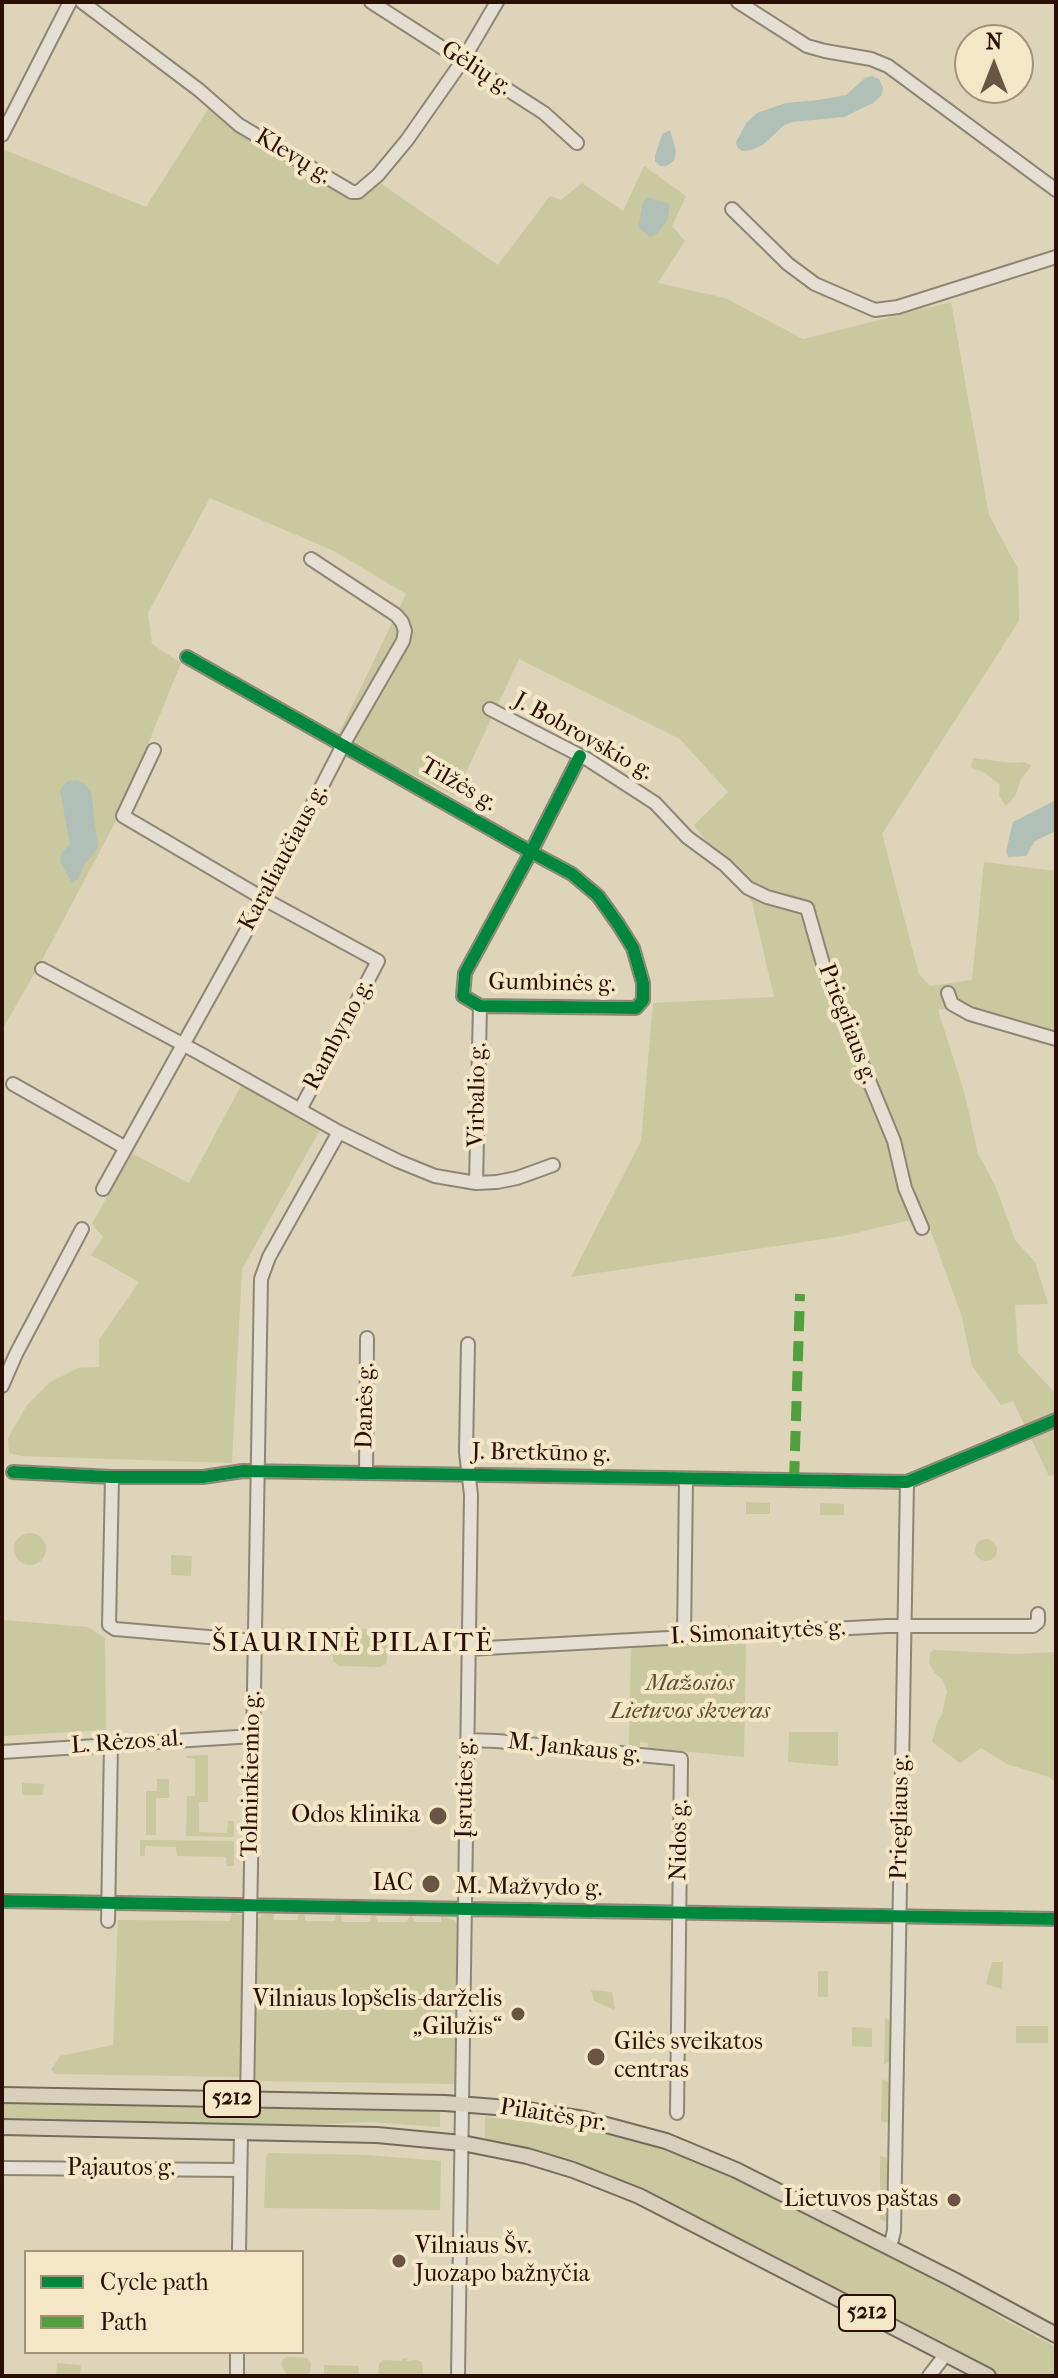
<!DOCTYPE html>
<html>
<head>
<meta charset="utf-8">
<style>
	body { margin:0 }
	#map { position:relative; width:1058px; height:2378px; overflow:hidden; background:#ded4b9; font-family:"IM FELL French Canon",serif }
	canvas { display:block }
	.frame { position:absolute; inset:0; border:4px solid #2b0f04; pointer-events:none }
	.legend { position:absolute; left:24px; top:2250px; width:280px; height:104px; box-sizing:border-box; background:#f3e7c8; border:2px solid #a3917a; margin:0; padding:10px 14px; list-style:none; font-size:24px; color:#2b0f04 }
	.legend li { display:flex; align-items:center; gap:16px; height:40px }
	.legend b { width:40px; border:2px solid #a3917a }
	.north { position:absolute; left:954px; top:24px; width:80px; height:80px; box-sizing:border-box; background:#f3e7c8; border:2px solid #a3917a; border-radius:50%; rotate:0deg; font-size:22px; font-weight:700; line-height:32px; text-align:center; color:#2b0f04 }
	.north::after { content:''; display:block; margin:auto; width:28px; height:36px; background:#6a5443; clip-path:polygon(50% 0,100% 100%,50% 72%,0 100%) }
</style>
</head>
<body>
<div id="map">
<canvas width="1058" height="2378"></canvas>
<div class="frame"></div>
<ul class="legend">
<li><b style="height:10px;background:#00873e"></b>Cycle path</li>
<li><b style="height:10px;background:#51a03d"></b>Path</li>
</ul>
<div class="north">N</div>
</div>
<script>
const ctx = document.querySelector('canvas').getContext('2d');
ctx.lineJoin = 'round';
function fill(path, color) {
  ctx.fillStyle = color;
  ctx.fill(path, 'evenodd');
}
function poly(rows) {
  const path = new Path2D();
  for (const r of rows) {
    if (r.length === 3) {
      path.moveTo(r[0] + r[2], r[1]);
      path.arc(r[0], r[1], r[2], 0, 2 * Math.PI);
      continue;
    }
    path.moveTo(r[0], r[1]);
    for (let i = 2; i < r.length; i += 2) path.lineTo(r[i], r[i + 1]);
  }
  return path;
}
function stroke(path, color, width, dash) {
  ctx.strokeStyle = color;
  ctx.lineWidth = width;
  ctx.lineCap = dash ? 'butt' : 'round';
  ctx.setLineDash(dash || []);
  ctx.stroke(path);
}
function drawText(font, color, halo, rows, align = 'center') {
  ctx.font = font + ' "IM FELL French Canon",serif';
  ctx.lineWidth = 8;
  ctx.setLineDash([]);
  ctx.textBaseline = 'middle';
  ctx.strokeStyle = halo;
  ctx.fillStyle = color;
  for (const [text, x, y, turn = 0] of rows) {
    ctx.save();
    ctx.translate(x, y);
    ctx.rotate((+turn || 0) * Math.PI / 180);
    ctx.textAlign = isNaN(turn) ? turn : align;
    if (halo) ctx.strokeText(text, 0, 0);
    ctx.fillText(text, 0, 0);
    ctx.restore();
  }
}
const green = poly([
	[210,106,239,129,352,201,379,182,498,265,550,196,561,200,582,183,623,211,644,166,686,196,672,226,685,241,658,283,725,298,803,339,951,302,989,515,1018,569,1019,621,882,834,919,974,930,986,972,980,984,862,1056,871,1056,1035,962,1006,938,1010,965,1095,978,1154,995,1185,1015,1240,1035,1262,1048,1304,1015,1305,1018,1353,1056,1394,1056,1475,1049,1476,1013,1401,1001,1405,972,1366,962,1317,928,1223,906,1221,843,1236,571,1277,641,1141,653,1003,774,997,752,902,694,825,728,792,680,739,519,659,455,796,337,737,406,594,334,551,210,498,148,613,152,644,181,663,118,817,40,964,2,1030,2,155,5,150,146,207],
	[973,758,1012,763,1025,762,1031,766,1021,779,1015,796,1006,806,999,796,1000,785,985,773,971,767],
	[242,1084,321,1128,242,1269,232,1463,22,1456,9,1453,8,1438,27,1405,50,1382,78,1368,99,1367,99,1340,139,1282,91,1255,103,1237,92,1224,131,1153,189,1183],
	[746,1502,770,1503,770,1514,746,1514],
	[820,1503,844,1504,844,1515,820,1515],
	[30,1549,16],
	[986,1550,11],
	[171,1555,192,1556,191,1576,171,1575],
	[2,1620,88,1627,105,1638,106,1730,2,1736],
	[366,1629,378,1641,388,1646,386,1664,380,1667,340,1666,333,1661,333,1631],
	[746,1641,744,1757,648,1748,648,1743,640,1742,639,1748,631,1746,629,1744,631,1649,635,1647],
	[934,1650,1016,1654,1056,1652,1056,1783,1049,1777,1007,1764,981,1748,960,1763,932,1742,937,1723,942,1714,947,1691,943,1680,934,1672,929,1663,930,1653],
	[789,1732,838,1732,838,1766,788,1762],
	[208,1755,208,1802,199,1802,199,1832,227,1833,228,1821,234,1821,234,1837,186,1836,187,1796,195,1796,195,1759,187,1758,187,1756],
	[157,1779,169,1779,169,1798,156,1798,156,1835,146,1835,146,1791,157,1791],
	[22,1783,44,1784,43,1795,22,1795],
	[140,1840,234,1841,234,1866,227,1866,226,1857,177,1856,176,1847,145,1846,145,1856,140,1856],
	[231,1913,242,1915,244,1920,241,2077,56,2074,51,2070,60,2056,113,2045,118,1920,230,1921],
	[274,1913,274,1920,298,1920,298,1915,301,1914,305,1915,305,1921,335,1921,336,1914,338,1913,341,1915,342,1922,370,1922,371,1916,374,1914,376,1915,377,1922,407,1922,410,1915,413,1917,414,1922,441,1922,441,1916,454,1920,457,1925,455,2084,253,2081,256,1921,263,1914],
	[992,1962,1003,1962,1002,1989,986,1984],
	[818,1971,828,1971,828,1997,818,1997],
	[591,1990,612,1992,615,2010,594,2001],
	[885,2018,891,2022,890,2059,889,2062,884,2065],
	[1016,2026,1048,2026,1048,2043,1016,2043],
	[852,2027,872,2028,872,2047,852,2046],
	[882,2079,890,2082,889,2123,881,2121],
	[2,2102,440,2109,440,2127,370,2122,283,2126,2,2120],
	[485,2117,594,2128,675,2152,739,2179,979,2302,998,2316,1056,2347,1056,2376,1001,2376,650,2194,572,2163,485,2139],
	[269,2153,368,2155,441,2161,440,2210,264,2208,266,2157],
	[880,2156,887,2158,887,2222,880,2219],
	[287,2357,307,2358,311,2363,310,2372,305,2376,287,2374,281,2365,282,2360],
	[403,2358,407,2358,407,2361,416,2360,422,2362,423,2376,378,2376,379,2364,383,2360,401,2361],
	[57,2363,81,2365,80,2376,56,2376],
	[324,2365,359,2366,359,2376,324,2376]
]);
const water = poly([
	[872,76,879,79,883,88,881,96,873,103,844,117,792,122,783,126,764,144,752,150,742,151,737,147,736,142,747,122,757,113,786,103,818,100,846,95,865,78],
	[670,130,676,151,674,161,666,166,660,166,655,161,655,156,662,134],
	[647,197,670,204,668,219,657,234,650,237,638,227,643,202],
	[77,780,85,784,91,791,98,848,85,864,78,879,72,883,60,861,61,853,70,845,60,790,68,781],
	[1056,800,1056,831,1035,841,1026,856,1008,857,1006,851,1013,822]
]);
const minor = poly([
	[82,2,199,90,239,125,352,192,358,192,378,175,407,140,463,60,497,2],
	[371,2,544,113,577,143],
	[738,2,807,46,825,51,871,59,888,66,1056,190],
	[2,135,70,2],
	[732,209,788,264,815,284,875,310,898,307,1056,257],
	[187,657,531,852,572,874,598,896,618,924,633,948,643,983,643,1000,636,1008,480,1006,463,996,465,973,531,852,580,756],
	[490,709,587,759,655,803,687,837,725,865,748,888,767,897,807,908,823,964,839,1008,894,1141,905,1188,922,1228],
	[154,750,123,816,264,899,378,961,300,1110],
	[42,969,199,1053,339,1132,398,1161,435,1176,476,1183,497,1182,517,1178,553,1165],
	[948,993,952,1004,970,1014,1056,1039],
	[13,1084,126,1148],
	[476,1183,480,1006],
	[103,1189,264,899,343,745,403,641,405,631,402,622,396,615,311,559],
	[2,1386,16,1354,82,1229],
	[13,1472,112,1477,203,1477,243,1471,907,1482,1056,1420],
	[366,1473,367,1338],
	[112,1477,109,1625,115,1629,255,1641],
	[684,1637,686,1479],
	[468,1649,887,1626,1033,1626,1038,1622,1038,1614],
	[467,1740,497,1741,681,1759,677,2113],
	[2,1752,253,1736],
	[2,1901,1056,1919],
	[108,1921,111,1744],
	[247,2100,261,1279,269,1257,339,1132],
	[2,2168,240,2170],
	[890,2247,894,2231,907,1482],
	[239,2252,241,2132],
	[237,2376,237,2352],
	[458,2376,471,1495,466,1452,468,1344],
	[929,2376,946,2354]
]);
const major = poly([
	[2,2095,445,2103,521,2109,584,2119,666,2141,736,2170,954,2280,1056,2335],
	[2,2127,377,2135,462,2143,527,2156,573,2170,639,2196,988,2376]
]);
const quiet = poly([
	[794,1481,800,1294]
]);
const cycleway = poly([
	[187,657,531,852,572,874,598,896,618,924,633,948,643,983,643,1000,636,1008,480,1006,463,996,465,973,531,852,580,756],
	[13,1472,112,1477,203,1477,243,1471,907,1482,1056,1420],
	[2,1901,1056,1919]
]);
const markers = [
	[438,1816,10,"#6a5443"],
	[431,1884,10,"#6a5443"],
	[518,2014,8,"#6a5443"],
	[596,2057,10,"#6a5443"],
	[954,2200,8,"#6a5443"],
	[399,2261,8,"#6a5443"]
];
const shields = [
	[232,2099,56],
	[867,2313,56]
];
const shieldNames = [
	["5212",232,2099],
	["5212",867,2313]
];
const streetNames = [
	["Gėlių g.",476,69,33],
	["Klevų g.",293,157,31],
	["J. Bobrovskio g.",583,737,29],
	["Tilžės g.",458,785,30],
	["Karaliaučiaus g.",284,858,-62],
	["Gumbinės g.",552,984,1],
	["Priegliaus g.",847,1024,69],
	["Rambyno g.",339,1035,-62],
	["Virbalio g.",478,1095,-89],
	["Danės g.",366,1406,-89],
	["J. Bretkūno g.",541,1454,1],
	["I. Simonaitytės g.",758,1633,-3],
	["L. Rėzos al.",127,1743,-4],
	["M. Jankaus g.",574,1749,6],
	["Tolminkiemio g.",252,1774,-89],
	["Įsruties g.",466,1788,-89],
	["Priegliaus g.",901,1817,-89],
	["Nidos g.",680,1840,-89],
	["M. Mažvydo g.",529,1888,1],
	["Pilaitės pr.",553,2116,9],
	["Pajautos g.",121,2169]
];
const parkNames = [
	["Mažosios",690,1684],
	["Lietuvos skveras",690,1712]
];
const poiNames = [
	["Odos klinika",420,1816],
	["IAC",413,1884],
	["Vilniaus lopšelis-darželis",502,2000],
	["„Gilužis“",502,2028],
	["Gilės sveikatos",614,2043,"left"],
	["centras",614,2071,"left"],
	["Lietuvos paštas",938,2200],
	["Vilniaus Šv.",415,2247,"left"],
	["Juozapo bažnyčia",415,2275,"left"]
];
const quarterNames = [
	["ŠIAURINĖ PILAITĖ",353,1644]
];
fill(green, '#cac89e');
fill(water, '#b1c0b6');
stroke(minor, '#8e8575', 16);
stroke(major, '#746b5d', 18);
stroke(minor, '#e4dfd2', 12);
stroke(major, '#d8d0bd', 14);
stroke(quiet, '#51a03d', 10, [20, 10]);
stroke(cycleway, '#00873e', 12);
for (const [x, y, r, color] of markers) {
  const dot = new Path2D();
  dot.arc(x, y, r, 0, 2 * Math.PI);
  ctx.fillStyle = color;
  ctx.fill(dot);
  stroke(dot, '#f3e7c8', 3);
}
for (const [x, y, w] of shields) {
  const box = new Path2D();
  box.roundRect(x - w / 2, y - 18, w, 36, 6);
  ctx.fillStyle = '#f3e7c8';
  ctx.fill(box);
  stroke(box, '#2b0f04', 2);
}
drawText('bold 22px', '#2b0f04', null, shieldNames);
drawText('24px', '#2b0f04', '#f3e7c8', streetNames);
drawText('italic 24px', '#5d4d32', '#f3e7c8', parkNames);
drawText('24px', '#2b0f04', '#f3e7c8', poiNames, 'right');
ctx.letterSpacing = '2px';
drawText('28px', '#2b0f04', '#f3e7c8', quarterNames);
ctx.letterSpacing = '0px';
</script>
</body>
</html>
